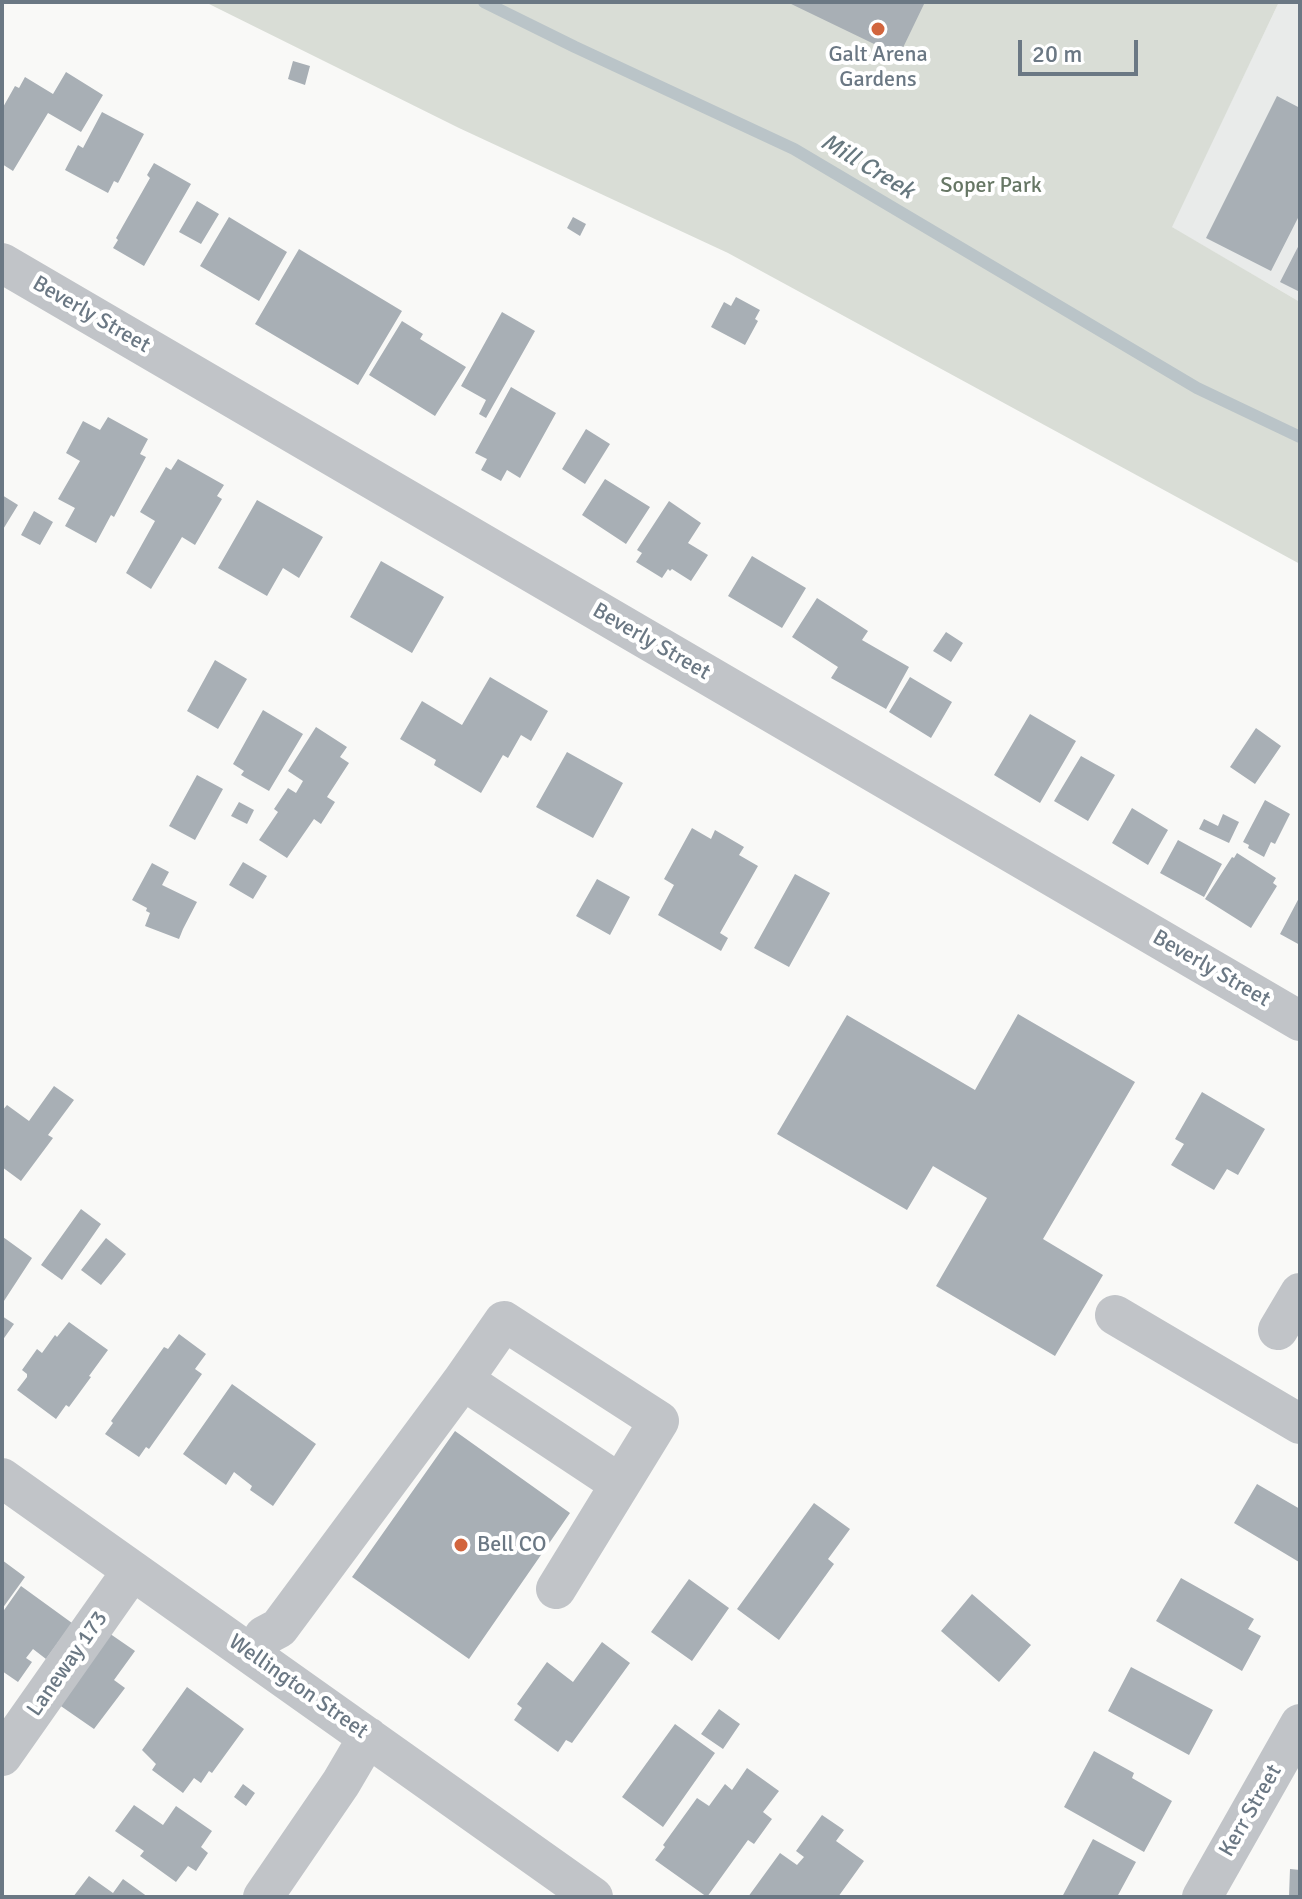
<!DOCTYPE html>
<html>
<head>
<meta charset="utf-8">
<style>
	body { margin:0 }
	#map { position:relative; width:1302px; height:1899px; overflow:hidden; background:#f9f9f7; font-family:Signika,sans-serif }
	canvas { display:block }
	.frame { position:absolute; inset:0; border:4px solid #6b7884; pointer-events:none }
	.scale { position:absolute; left:1018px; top:40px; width:120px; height:36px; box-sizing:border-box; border:4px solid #6b7884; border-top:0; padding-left:10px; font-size:24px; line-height:28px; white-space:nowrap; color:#6b7884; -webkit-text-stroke:6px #fff; paint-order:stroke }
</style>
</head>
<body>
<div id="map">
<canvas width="1302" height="1899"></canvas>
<div class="frame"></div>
<div class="scale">20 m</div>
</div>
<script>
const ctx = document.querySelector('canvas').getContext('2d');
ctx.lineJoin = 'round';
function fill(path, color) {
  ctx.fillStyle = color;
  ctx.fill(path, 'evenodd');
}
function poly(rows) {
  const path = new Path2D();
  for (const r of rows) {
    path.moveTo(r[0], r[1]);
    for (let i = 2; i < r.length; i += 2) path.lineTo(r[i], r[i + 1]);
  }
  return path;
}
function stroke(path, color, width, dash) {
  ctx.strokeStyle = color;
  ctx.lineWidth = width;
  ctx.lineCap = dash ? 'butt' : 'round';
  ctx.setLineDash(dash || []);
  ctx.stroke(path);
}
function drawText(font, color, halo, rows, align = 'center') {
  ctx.font = font + ' Signika,sans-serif';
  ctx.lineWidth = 8;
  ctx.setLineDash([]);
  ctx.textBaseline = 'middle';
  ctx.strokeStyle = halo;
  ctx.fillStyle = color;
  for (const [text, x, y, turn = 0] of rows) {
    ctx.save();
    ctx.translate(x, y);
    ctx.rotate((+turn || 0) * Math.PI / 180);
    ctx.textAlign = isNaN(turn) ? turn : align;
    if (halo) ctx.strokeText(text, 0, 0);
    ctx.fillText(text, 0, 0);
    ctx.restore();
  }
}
const built = poly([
	[1279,2,1300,2,1300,302,1171,227]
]);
const green = poly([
	[205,2,1279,2,1172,227,1300,302,1300,564,728,253,459,128]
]);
const stream = poly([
	[484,2,575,47,794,149,1197,388,1300,437]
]);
const building = poly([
	[787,2,925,2,899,56],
	[293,61,310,66,305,85,288,79],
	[66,72,103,95,81,132,48,113,13,171,2,164,2,109,15,86,19,88,25,77,53,94],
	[1277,96,1300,108,1300,214,1271,271,1206,238],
	[102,112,144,134,118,183,114,181,108,193,65,170,78,145,83,148],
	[154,163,191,184,144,266,113,248,118,240,116,238,150,178,147,175],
	[197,201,219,214,201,244,179,232],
	[229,217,287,252,259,301,200,266],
	[573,217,586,224,580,236,567,228],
	[1300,243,1300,292,1280,282],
	[299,249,402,311,358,385,255,324],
	[736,297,760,310,755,319,758,321,745,345,711,327,724,302,731,306],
	[502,312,535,331,486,418,479,414,486,400,461,386],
	[402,321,423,334,420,339,466,367,435,416,369,375],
	[511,387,556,413,520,478,507,470,501,481,481,470,487,459,475,453],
	[108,417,148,439,140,454,146,457,114,517,111,515,96,543,65,526,75,508,58,499,80,461,66,453,83,421,100,430],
	[586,429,610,444,585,484,562,469],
	[178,459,224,485,217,496,222,499,195,545,182,537,151,589,126,573,155,521,140,512,166,467,171,470],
	[605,479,650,507,626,544,582,515],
	[2,495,18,505,2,531],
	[257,500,323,537,299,578,283,568,267,596,218,568],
	[669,501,701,523,688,543,708,555,691,581,672,569,670,571,668,569,662,578,636,562,642,553,637,550],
	[34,511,53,522,40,545,21,535],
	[752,556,806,588,782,628,728,596],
	[381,561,444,597,412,653,350,617],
	[817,598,868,631,862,640,909,667,886,709,831,678,838,667,792,637],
	[946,632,963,643,951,662,933,651],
	[215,660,247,679,218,729,187,711],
	[490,677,548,711,531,741,521,735,508,758,503,755,481,793,434,765,436,760,400,739,422,701,462,725],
	[910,677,952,702,931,738,889,712],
	[263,710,303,734,269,791,241,775,244,771,233,764],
	[1030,714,1076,741,1040,803,994,775],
	[316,727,347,747,340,757,349,763,327,797,335,802,321,824,314,819,287,858,259,840,278,812,274,809,288,788,296,793,303,781,288,771],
	[1256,728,1281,746,1255,784,1230,767],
	[567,752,623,783,593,838,536,807],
	[1081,756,1115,775,1088,821,1054,801],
	[197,775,223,789,195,840,169,826],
	[1265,800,1290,814,1275,844,1271,842,1264,857,1248,848,1249,845,1243,842],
	[239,802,254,810,247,824,231,816],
	[1132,808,1168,830,1148,865,1112,843],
	[1223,814,1239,822,1229,843,1199,829,1204,819,1218,826],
	[692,828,711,839,715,830,744,847,739,855,758,866,720,933,728,938,721,951,658,915,674,885,664,879],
	[1178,840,1222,864,1204,897,1160,873],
	[1237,853,1276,878,1273,883,1277,886,1251,928,1205,899,1232,857,1234,858],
	[243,862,267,876,253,899,229,885],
	[152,863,169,872,162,885,197,902,183,929,179,939,145,926,150,913,146,911,147,908,132,900],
	[795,874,830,893,789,967,754,948],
	[597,879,630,897,610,935,576,916],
	[1300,896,1300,945,1280,934],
	[1018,1014,1135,1082,1043,1239,1103,1275,1055,1356,936,1286,987,1198,933,1166,907,1210,777,1134,847,1015,975,1090],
	[54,1086,74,1100,48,1135,53,1138,21,1181,2,1167,2,1111,7,1105,29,1121],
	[1202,1092,1265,1129,1238,1175,1227,1169,1214,1190,1171,1165,1184,1144,1175,1139],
	[81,1209,101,1224,62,1280,41,1265],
	[3,1237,32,1258,2,1304,2,1239],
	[106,1238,126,1254,101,1285,81,1270],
	[2,1316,14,1324,2,1341],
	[69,1322,108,1350,89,1376,91,1377,69,1407,66,1405,56,1419,17,1390,27,1377,27,1374,22,1370,37,1349,42,1353,55,1335,57,1337],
	[179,1334,206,1354,195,1369,202,1374,149,1449,146,1447,139,1457,105,1434,113,1423,111,1421,164,1347,168,1349],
	[232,1384,316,1444,273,1506,250,1490,252,1486,234,1472,226,1485,183,1454],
	[455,1431,570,1513,469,1659,352,1577],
	[1257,1484,1300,1509,1299,1562,1234,1523],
	[814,1503,850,1529,828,1559,834,1564,779,1640,737,1609],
	[2,1560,25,1577,2,1609],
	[1181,1578,1254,1619,1248,1629,1261,1636,1242,1671,1156,1621],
	[689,1579,729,1608,692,1661,651,1632],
	[21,1586,72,1623,46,1659,33,1649,26,1658,32,1662,18,1682,2,1671,2,1613],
	[972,1594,1031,1645,999,1682,941,1631],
	[106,1631,135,1651,114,1680,125,1688,94,1729,55,1702],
	[602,1642,630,1663,572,1743,566,1740,558,1752,514,1720,522,1708,517,1704,547,1662,573,1682],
	[1131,1667,1213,1710,1189,1755,1108,1711],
	[187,1687,244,1729,212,1773,209,1771,201,1783,194,1778,183,1793,152,1770,156,1764,142,1750],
	[719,1709,740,1724,723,1749,701,1734],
	[675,1724,715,1753,663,1827,622,1797],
	[1094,1751,1134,1773,1132,1778,1172,1801,1144,1852,1064,1807],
	[747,1768,779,1791,763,1812,772,1819,754,1844,748,1840,707,1897,655,1860,665,1847,663,1845,697,1798,709,1806,725,1784,732,1790],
	[243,1784,255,1793,246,1806,234,1797],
	[134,1805,163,1825,176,1806,212,1831,201,1847,208,1853,196,1871,188,1866,176,1882,140,1856,144,1851,115,1831],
	[822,1815,844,1830,836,1841,864,1861,838,1897,748,1897,780,1853,797,1865,804,1857,796,1851],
	[1093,1839,1136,1862,1117,1897,1062,1897],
	[1290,1869,1300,1870,1300,1897,1289,1897],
	[89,1876,113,1893,123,1879,148,1897,73,1897]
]);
const minor = poly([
	[2,263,1300,1021],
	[1115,1315,1300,1424],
	[1278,1330,1300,1293],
	[463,1380,620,1484],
	[2,1478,593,1897],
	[264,1636,279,1628,463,1380,504,1321,659,1421,556,1589],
	[2,1756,132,1571],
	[263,1897,341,1783,368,1737],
	[1202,1897,1300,1724]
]);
const markers = [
	[878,29,8,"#d2653d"],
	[461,1545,8,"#d2653d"]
];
const poiNames = [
	["Galt Arena",878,55],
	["Gardens",878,80],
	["Bell CO",477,1545,"left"]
];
const parkNames = [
	["Soper Park",991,186]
];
const streetNames = [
	["Beverly Street",91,315,30],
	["Beverly Street",651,642,30],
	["Beverly Street",1211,969,30],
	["Laneway 173",68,1664,-55],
	["Wellington Street",298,1687,35],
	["Kerr Street",1251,1811,-60]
];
const waterNames = [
	["Mill Creek",867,167,31]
];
fill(built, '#e9ebea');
fill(green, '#d9ddd6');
stroke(stream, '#bac4c8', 12);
fill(building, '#a8afb5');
stroke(minor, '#c1c4c8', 40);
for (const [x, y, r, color] of markers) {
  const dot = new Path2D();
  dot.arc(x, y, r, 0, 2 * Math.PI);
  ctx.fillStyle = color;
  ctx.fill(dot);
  stroke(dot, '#fff', 3);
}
drawText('22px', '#6b7884', '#fff', poiNames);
drawText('22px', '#677765', '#fff', parkNames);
drawText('22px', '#6b7884', '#fff', streetNames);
drawText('italic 24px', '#67787f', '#fff', waterNames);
</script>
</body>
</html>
